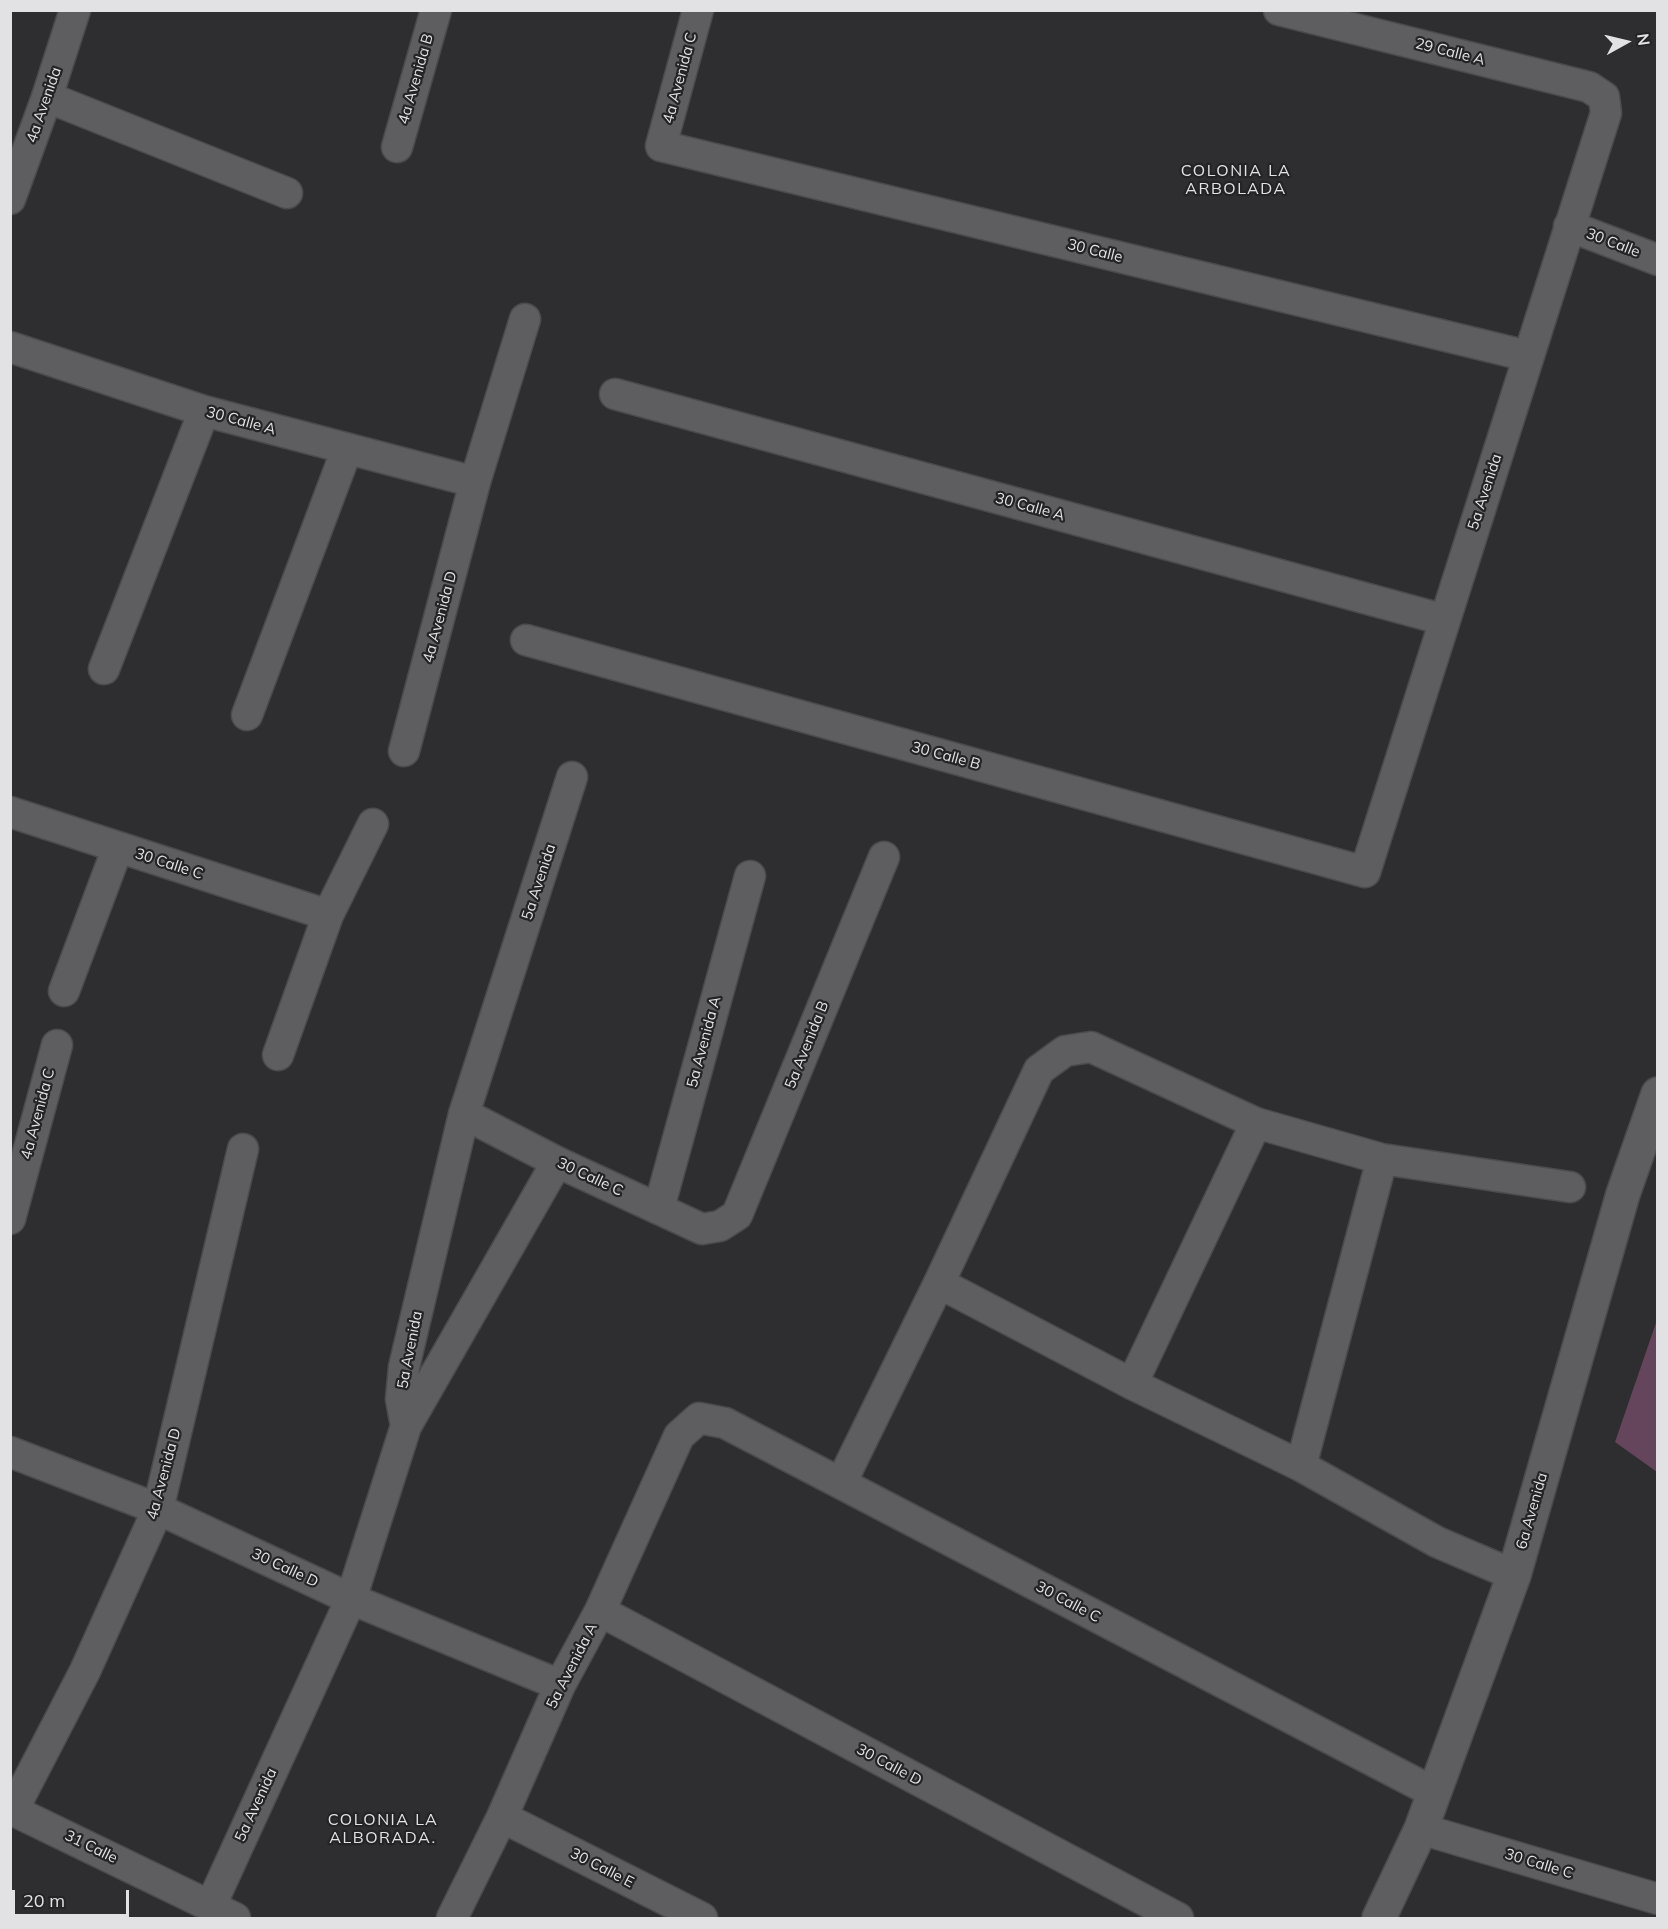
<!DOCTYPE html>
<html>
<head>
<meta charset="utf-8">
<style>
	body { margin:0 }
	#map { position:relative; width:1668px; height:1929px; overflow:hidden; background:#2e2e31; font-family:Mulish,sans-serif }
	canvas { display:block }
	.frame { position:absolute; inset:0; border:12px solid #e2e2e4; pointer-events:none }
	.north { position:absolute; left:1596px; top:12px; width:60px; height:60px; -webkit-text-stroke:4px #242427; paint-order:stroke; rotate:82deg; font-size:16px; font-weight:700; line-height:24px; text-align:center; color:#e2e2e4 }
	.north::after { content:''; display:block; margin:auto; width:21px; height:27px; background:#e2e2e4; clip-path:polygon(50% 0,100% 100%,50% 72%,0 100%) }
	.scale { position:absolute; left:12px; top:1890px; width:117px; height:27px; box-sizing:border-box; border:3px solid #e2e2e4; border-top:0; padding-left:8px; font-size:18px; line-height:21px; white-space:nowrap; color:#e2e2e4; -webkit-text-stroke:4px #242427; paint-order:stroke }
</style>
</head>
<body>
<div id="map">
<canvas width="1668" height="1929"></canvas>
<div class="frame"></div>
<div class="north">N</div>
<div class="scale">20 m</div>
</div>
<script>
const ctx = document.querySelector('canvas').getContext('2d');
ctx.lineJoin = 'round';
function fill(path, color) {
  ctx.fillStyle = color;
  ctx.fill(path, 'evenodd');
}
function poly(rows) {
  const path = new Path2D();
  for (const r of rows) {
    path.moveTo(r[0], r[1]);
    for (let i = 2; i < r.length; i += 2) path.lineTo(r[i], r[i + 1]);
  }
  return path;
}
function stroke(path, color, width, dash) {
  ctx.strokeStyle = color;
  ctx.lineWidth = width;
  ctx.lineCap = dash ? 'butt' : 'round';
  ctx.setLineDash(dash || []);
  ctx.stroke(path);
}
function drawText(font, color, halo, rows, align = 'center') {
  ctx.font = font + ' Mulish,sans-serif';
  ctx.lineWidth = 4.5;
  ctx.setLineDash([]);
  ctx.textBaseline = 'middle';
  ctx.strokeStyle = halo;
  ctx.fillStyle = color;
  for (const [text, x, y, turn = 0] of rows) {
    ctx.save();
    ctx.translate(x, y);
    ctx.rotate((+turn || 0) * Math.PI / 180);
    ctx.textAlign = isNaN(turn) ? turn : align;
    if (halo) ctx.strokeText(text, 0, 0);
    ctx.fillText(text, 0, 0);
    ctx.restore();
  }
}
const green = poly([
	[1657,1320,1657,1472,1615,1442]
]);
const minor = poly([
	[698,10,661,146,1528,356],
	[47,97,287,193],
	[397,147,436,10],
	[10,199,47,97,75,10],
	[1569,226,1658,260],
	[10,347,204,411,475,482],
	[615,394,1445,620],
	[526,640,1365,872,1606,113,1604,97,1589,87,1279,10],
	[104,669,204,411],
	[247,715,347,449],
	[404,751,475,482,525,319],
	[10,812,328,915],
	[64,991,118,847],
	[278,1055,328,915,373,824],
	[464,1114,557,1162,702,1229,720,1226,737,1215,884,857],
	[659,1208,750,876],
	[10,1219,57,1045],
	[939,1283,1132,1384,1301,1466,1437,1542,1514,1575],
	[1132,1384,1256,1123],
	[406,1426,557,1162],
	[10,1452,158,1509,351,1599,560,1685],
	[1301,1466,1382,1159],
	[841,1483,939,1283,1039,1070,1065,1051,1091,1047,1256,1123,1382,1159,1570,1187],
	[600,1611,1178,1918],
	[10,1809,235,1918],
	[13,1810,85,1671,158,1509,243,1149],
	[502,1817,702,1918],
	[1421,1829,1658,1899],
	[211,1905,351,1599,406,1426,401,1399,404,1367,464,1114,572,777],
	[452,1918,502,1817,560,1685,600,1611,679,1436,699,1418,725,1423,1435,1793]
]);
const tertiary = poly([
	[1379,1918,1421,1829,1514,1575,1623,1194,1658,1094]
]);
const streetNames = [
	["29 Calle A",1450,52,14],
	["4a Avenida C",680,78,-75],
	["4a Avenida B",416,79,-74],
	["4a Avenida",44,105,-71],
	["30 Calle",1613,243,21],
	["30 Calle",1095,251,14],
	["30 Calle A",241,421,15],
	["5a Avenida",1485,492,-72],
	["30 Calle A",1030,507,15],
	["4a Avenida D",440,617,-75],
	["30 Calle B",946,756,15],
	["30 Calle C",169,864,18],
	["5a Avenida",539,882,-72],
	["5a Avenida A",704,1042,-75],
	["5a Avenida B",807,1045,-68],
	["4a Avenida C",38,1114,-75],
	["30 Calle C",590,1177,25],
	["5a Avenida",410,1350,-79],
	["4a Avenida D",164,1474,-75],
	["6a Avenida",1532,1511,-74],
	["30 Calle D",285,1568,25],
	["30 Calle C",1068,1602,28],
	["5a Avenida A",572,1666,-63],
	["30 Calle D",889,1765,28],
	["5a Avenida",256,1805,-65],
	["31 Calle",91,1847,26],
	["30 Calle C",1539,1864,17],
	["30 Calle E",602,1868,27]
];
const neighbourhoodNames = [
	["COLONIA LA",1236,171],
	["ARBOLADA",1236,189],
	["COLONIA LA",383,1820],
	["ALBORADA.",383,1838]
];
fill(green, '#65455b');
stroke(minor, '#4b4b4e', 33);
stroke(tertiary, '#4b4b4e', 36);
stroke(minor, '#5e5e61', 30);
stroke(tertiary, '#5e5e61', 33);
drawText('15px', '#e2e2e4', '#242427', streetNames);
ctx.letterSpacing = '1.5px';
drawText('16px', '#e2e2e4', '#242427', neighbourhoodNames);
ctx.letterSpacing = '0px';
</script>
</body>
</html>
